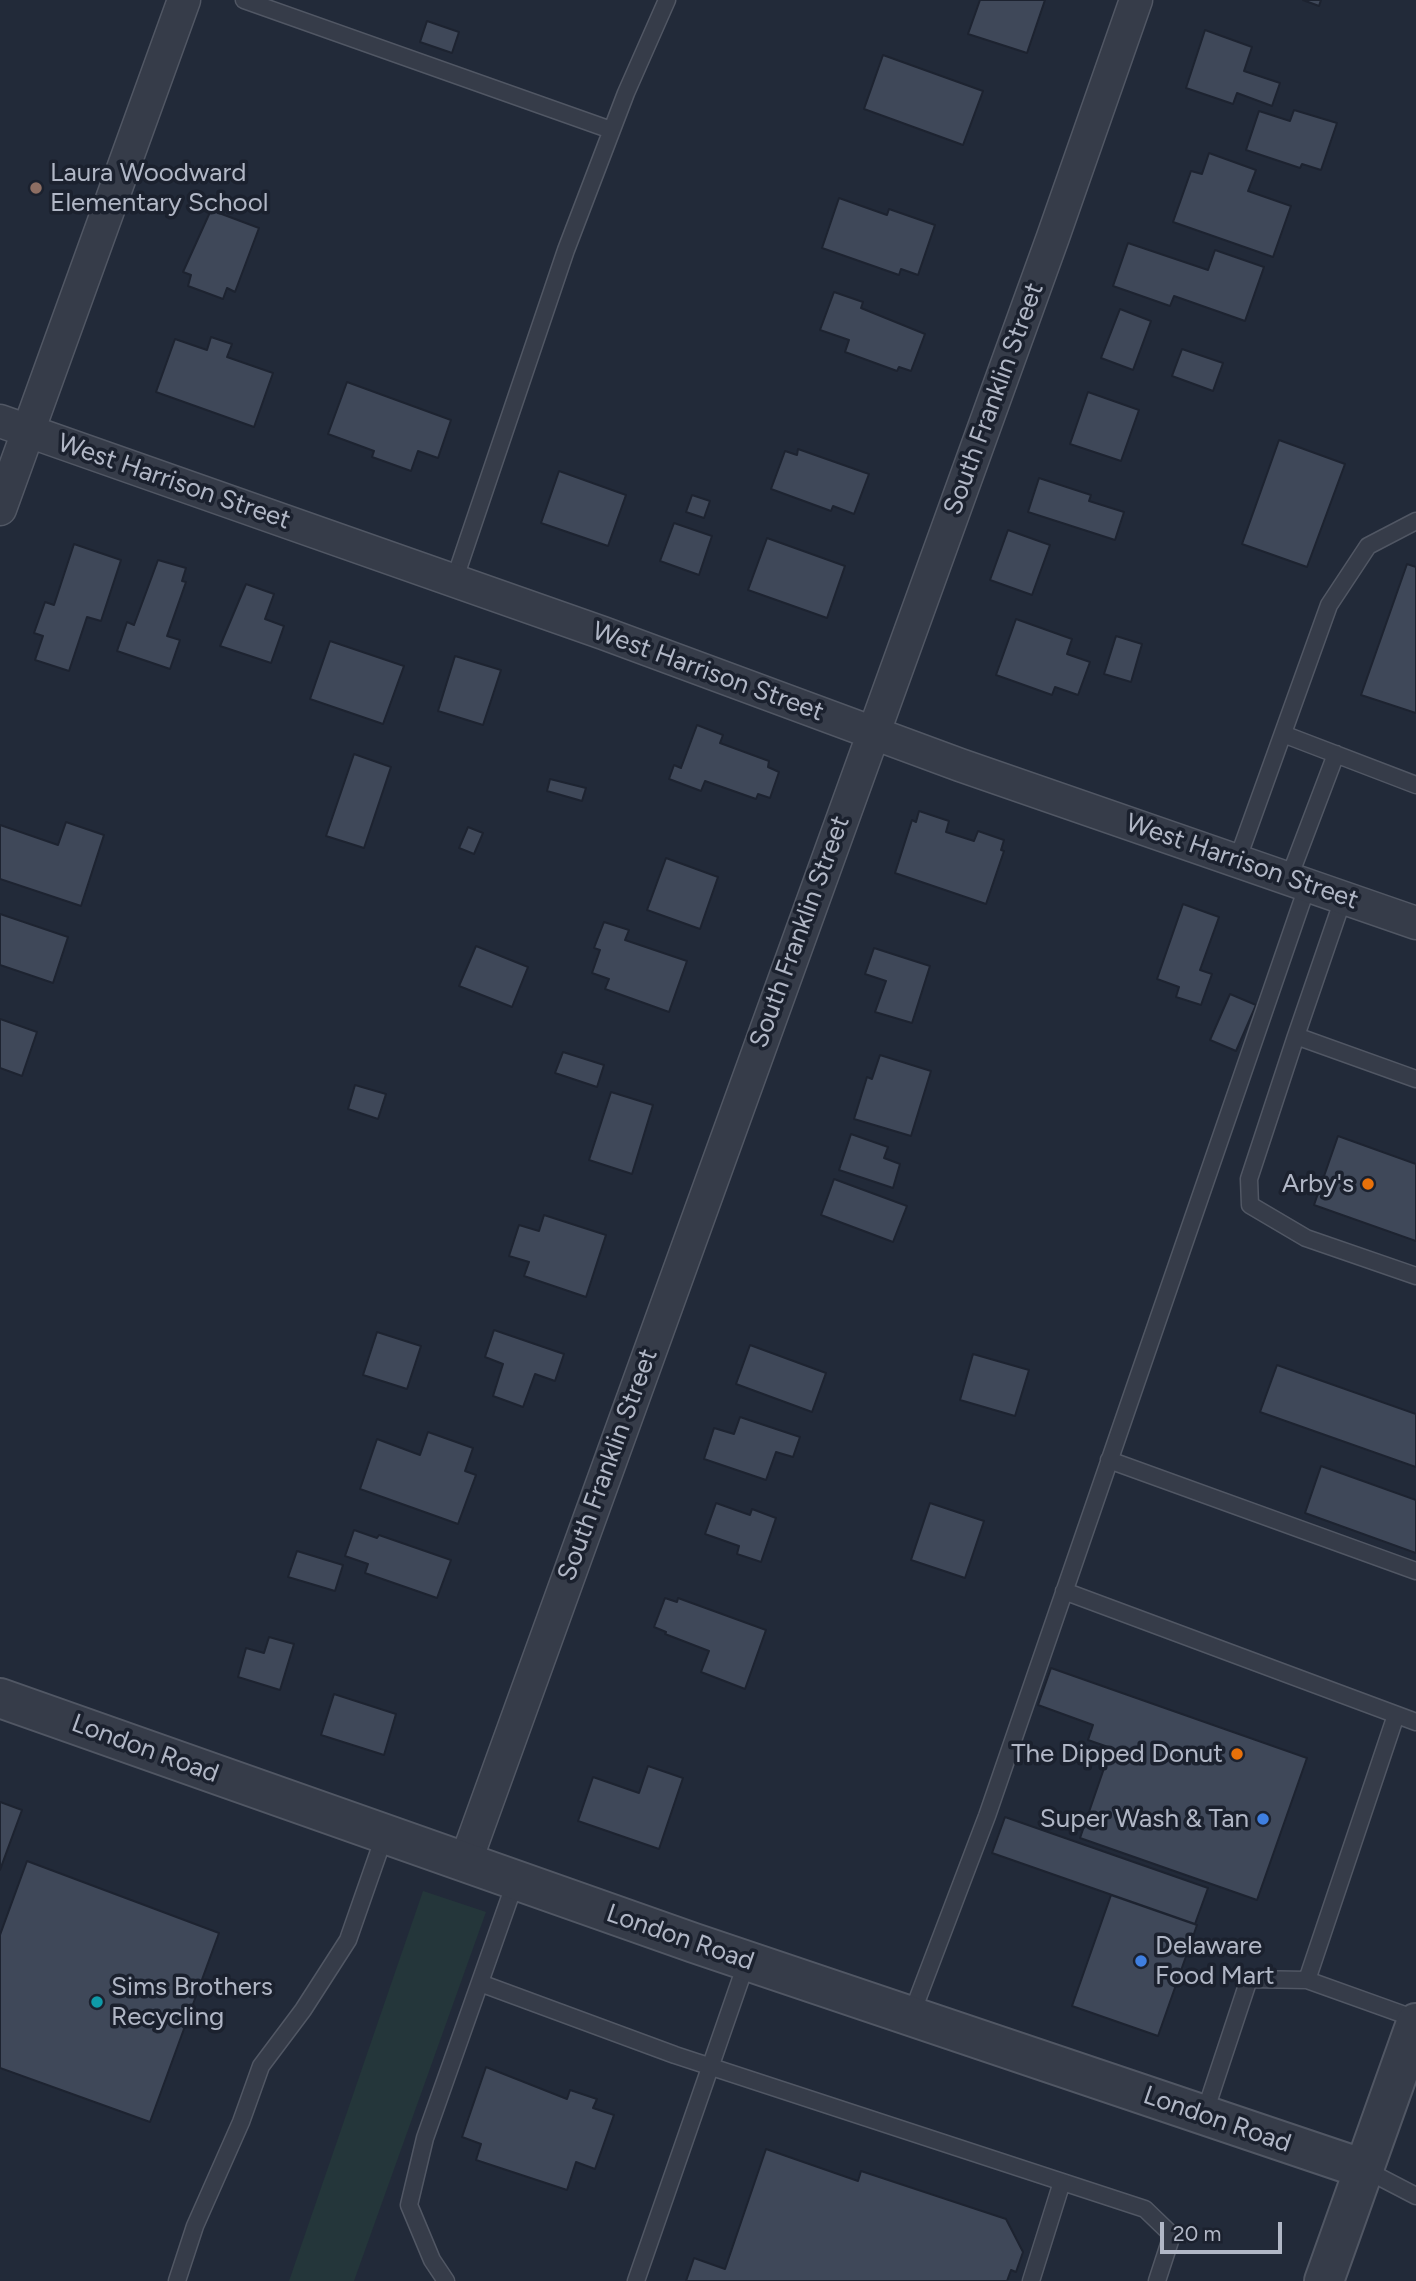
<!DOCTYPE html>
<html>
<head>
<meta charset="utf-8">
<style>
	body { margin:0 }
	#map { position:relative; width:1416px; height:2281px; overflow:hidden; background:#222a39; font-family:Figtree,sans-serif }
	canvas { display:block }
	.scale { position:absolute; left:1160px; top:2222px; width:122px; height:32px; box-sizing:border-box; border:4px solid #b1b7c6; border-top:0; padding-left:9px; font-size:21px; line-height:24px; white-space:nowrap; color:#b1b7c6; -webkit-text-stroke:5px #1b212e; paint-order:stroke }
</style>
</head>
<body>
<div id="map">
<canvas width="1416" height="2281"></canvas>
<div class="scale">20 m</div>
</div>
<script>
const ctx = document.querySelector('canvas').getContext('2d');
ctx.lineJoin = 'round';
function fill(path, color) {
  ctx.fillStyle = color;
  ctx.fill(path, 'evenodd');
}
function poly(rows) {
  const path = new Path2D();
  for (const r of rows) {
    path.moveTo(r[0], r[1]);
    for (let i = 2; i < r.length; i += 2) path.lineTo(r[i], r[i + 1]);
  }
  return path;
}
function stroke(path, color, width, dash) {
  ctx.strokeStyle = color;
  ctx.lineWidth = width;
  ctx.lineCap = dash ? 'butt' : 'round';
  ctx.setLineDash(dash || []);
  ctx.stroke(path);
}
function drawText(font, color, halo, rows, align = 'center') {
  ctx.font = font + ' Figtree,sans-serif';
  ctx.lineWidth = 7;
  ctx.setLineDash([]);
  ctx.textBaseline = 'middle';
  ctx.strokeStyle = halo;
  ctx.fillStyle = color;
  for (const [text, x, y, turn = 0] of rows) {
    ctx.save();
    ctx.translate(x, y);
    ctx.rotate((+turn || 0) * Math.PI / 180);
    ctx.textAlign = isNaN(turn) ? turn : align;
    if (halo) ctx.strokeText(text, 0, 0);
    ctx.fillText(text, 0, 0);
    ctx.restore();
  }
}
const green = poly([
	[423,1891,486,1912,354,2281,289,2281]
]);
const building = poly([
	[980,0,1045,0,1027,53,968,34,980,0],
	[1303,0,1321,0,1319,6,1303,0],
	[427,21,459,32,452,53,420,42,427,21],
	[1205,30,1252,47,1244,71,1280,83,1272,106,1237,93,1233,104,1186,88,1205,30],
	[883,55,983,91,963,145,864,109,883,55],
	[1294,110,1337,123,1321,170,1302,164,1300,168,1246,150,1259,111,1290,121,1294,110],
	[1209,153,1256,170,1248,191,1291,206,1273,257,1173,222,1191,171,1202,174,1209,153],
	[839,198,887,215,889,209,935,225,918,275,901,269,899,275,822,248,839,198],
	[211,210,259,228,235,292,227,288,223,299,188,286,191,275,183,272,211,210],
	[1128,243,1208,270,1215,250,1264,267,1245,321,1174,296,1170,306,1113,286,1128,243],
	[834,292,863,302,861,308,925,334,911,371,899,367,897,371,845,352,849,340,820,330,834,292],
	[1120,309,1151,321,1133,370,1101,358,1120,309],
	[211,337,232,344,227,357,273,373,254,427,156,392,175,339,207,350,211,337],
	[1182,349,1223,363,1213,391,1172,376,1182,349],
	[347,382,451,420,438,458,418,451,411,471,372,457,374,451,328,434,347,382],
	[1088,392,1139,410,1121,461,1070,444,1088,392],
	[1279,440,1345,464,1307,567,1242,544,1279,440],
	[798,449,869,474,854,514,833,506,831,511,771,489,785,451,797,455,798,449],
	[559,471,626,495,608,546,541,523,559,471],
	[1039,478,1091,495,1089,501,1124,512,1115,540,1028,512,1039,478],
	[692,495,710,501,704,518,686,512,692,495],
	[674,523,712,536,699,575,660,561,674,523],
	[1008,530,1050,545,1032,595,990,580,1008,530],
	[767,538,845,566,827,618,748,590,767,538],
	[74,544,121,560,101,621,87,617,69,671,35,660,43,636,34,633,45,602,54,605,74,544],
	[158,560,186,568,182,581,186,582,167,636,180,640,170,669,117,651,127,622,134,625,158,560],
	[1407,564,1416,567,1416,713,1361,695,1407,564],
	[246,584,274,594,265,619,284,626,271,663,220,646,246,584],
	[1016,619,1072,639,1067,654,1090,662,1078,695,1055,687,1052,695,996,675,1016,619],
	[1116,636,1142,644,1131,682,1104,674,1116,636],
	[330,641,404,666,383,724,310,699,330,641],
	[455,656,501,670,483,725,438,711,455,656],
	[697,725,723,735,720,743,769,761,768,767,779,772,770,798,758,794,756,799,705,781,701,791,669,779,674,765,681,768,697,725],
	[354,754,391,767,364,848,326,836,354,754],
	[550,779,586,788,582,801,547,791,550,779],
	[919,811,949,821,946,832,974,841,978,831,1004,840,1001,850,1004,851,986,904,895,873,912,820,916,822,919,811],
	[66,822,104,835,81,906,0,879,0,825,58,845,66,822],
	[468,827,483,833,474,854,459,848,468,827],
	[666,858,718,877,700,929,647,910,666,858],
	[1183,904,1219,917,1200,970,1212,974,1201,1005,1176,997,1179,987,1157,979,1183,904],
	[0,914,68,937,53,983,0,965,0,914],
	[604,922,629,930,625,940,687,961,669,1012,605,989,609,979,592,973,600,950,594,948,604,922],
	[476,946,528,967,512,1007,459,986,476,946],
	[874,948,930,966,912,1023,875,1012,886,981,865,974,874,948],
	[1230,994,1256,1005,1236,1051,1210,1040,1230,994],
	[0,1019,37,1032,22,1076,0,1068,0,1019],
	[563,1052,604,1065,597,1087,555,1073,563,1052],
	[880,1055,931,1071,911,1136,854,1119,867,1077,872,1079,880,1055],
	[355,1085,386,1094,378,1119,348,1109,355,1085],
	[611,1092,653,1105,632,1174,589,1160,611,1092],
	[851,1134,888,1147,884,1158,900,1164,893,1188,839,1170,851,1134],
	[1338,1136,1416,1164,1416,1241,1314,1205,1338,1136],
	[834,1179,907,1206,893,1242,821,1215,834,1179],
	[544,1215,606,1235,586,1297,524,1276,529,1262,509,1256,519,1225,539,1231,544,1215],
	[494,1330,564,1354,555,1381,535,1374,523,1407,493,1396,503,1364,485,1357,494,1330],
	[377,1332,421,1346,407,1389,363,1375,377,1332],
	[750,1345,826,1373,812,1412,736,1384,750,1345],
	[973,1354,1029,1370,1015,1416,960,1400,973,1354],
	[1277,1365,1416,1414,1416,1467,1260,1412,1277,1365],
	[740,1417,800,1437,793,1457,776,1452,766,1480,704,1459,714,1428,734,1434,740,1417],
	[428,1432,473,1448,465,1471,476,1475,458,1524,360,1489,377,1439,420,1455,428,1432],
	[1321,1466,1416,1500,1416,1553,1305,1513,1321,1466],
	[716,1503,750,1515,752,1509,776,1518,761,1562,737,1554,739,1546,705,1534,716,1503],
	[930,1503,984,1521,965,1578,911,1560,930,1503],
	[354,1530,377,1538,379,1535,451,1560,437,1598,365,1573,368,1564,345,1556,354,1530],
	[297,1551,343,1565,335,1591,288,1577,297,1551],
	[665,1598,677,1602,678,1598,766,1630,745,1689,701,1672,709,1651,665,1634,666,1632,654,1627,665,1598],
	[269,1637,294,1644,280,1690,238,1677,246,1648,264,1653,269,1637],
	[1051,1668,1307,1758,1257,1900,1080,1838,1111,1748,1088,1740,1093,1725,1038,1705,1051,1668],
	[334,1694,396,1714,384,1755,321,1735,334,1694],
	[648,1766,683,1778,659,1849,578,1821,593,1777,639,1793,648,1766],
	[0,1802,22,1810,0,1870,0,1802],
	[1005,1817,1208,1888,1195,1924,992,1853,1005,1817],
	[27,1861,219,1933,150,2122,0,2068,0,1935,27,1861],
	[1111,1895,1197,1925,1158,2036,1072,2006,1111,1895],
	[486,2067,567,2099,570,2090,597,2099,593,2108,614,2115,595,2169,576,2162,567,2190,476,2160,481,2144,462,2137,486,2067],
	[766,2149,858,2181,861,2171,1006,2219,1023,2252,1016,2272,1011,2270,1007,2281,686,2281,694,2258,725,2269,766,2149]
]);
const service = poly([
	[244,0,611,130],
	[454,581,566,250,626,93,667,0],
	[1283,734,1416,785],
	[1237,861,1329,605,1368,546,1416,521],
	[1289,878,1336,754],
	[1344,896,1296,1036,1416,1079],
	[1296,1036,1249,1179,1250,1205,1306,1238,1416,1276],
	[1109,1460,1416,1571],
	[1064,1591,1416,1722],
	[1307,1980,1416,2019],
	[480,1983,675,2055,1145,2209,1172,2235,1157,2281],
	[911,2016,987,1816,1308,884],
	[1204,2115,1249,1979,1307,1980,1396,1715],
	[1364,2169,1416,2196],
	[177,2281,195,2226,241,2122,261,2066,303,2010,348,1940,385,1834],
	[446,2281,432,2260,409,2205,425,2138,516,1880],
	[636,2281,747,1961],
	[1031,2281,1062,2182]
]);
const minor = poly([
	[0,421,603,633,960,765,1416,923],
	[0,509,184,0],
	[465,1863,1053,237,1136,0]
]);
const tertiary = poly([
	[0,1698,694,1943,1364,2169],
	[1324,2281,1416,2023]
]);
const markers = [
	[36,188,7,"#8d6e63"],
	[1368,1184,7,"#e8710a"],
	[1237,1754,7,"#e8710a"],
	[1263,1819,7,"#3f7fe0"],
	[1141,1961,7,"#3f7fe0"],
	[97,2002,7,"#0f9aa8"]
];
const poiNames = [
	["Laura Woodward",50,173],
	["Elementary School",50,203],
	["Arby's",1354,1184,"right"],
	["The Dipped Donut",1223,1754,"right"],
	["Super Wash & Tan",1249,1819,"right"],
	["Delaware",1155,1946],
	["Food Mart",1155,1976],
	["Sims Brothers",111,1987],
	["Recycling",111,2017]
];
const streetNames = [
	["South Franklin Street",994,399,-70],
	["West Harrison Street",174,482,19],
	["West Harrison Street",708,672,20],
	["West Harrison Street",1242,862,19],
	["South Franklin Street",800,932,-70],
	["South Franklin Street",608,1465,-70],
	["London Road",145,1749,20],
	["London Road",680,1938,19],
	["London Road",1217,2120,19]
];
fill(green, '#24363a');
fill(building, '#3f4859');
stroke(building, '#1d2330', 2);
stroke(service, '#515764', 19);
stroke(minor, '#515764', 35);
stroke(tertiary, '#515764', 42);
stroke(service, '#363c49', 16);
stroke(minor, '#363c49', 32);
stroke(tertiary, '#363c49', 38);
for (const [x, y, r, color] of markers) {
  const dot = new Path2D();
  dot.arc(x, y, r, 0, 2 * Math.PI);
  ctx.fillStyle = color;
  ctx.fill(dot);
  stroke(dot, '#1b212e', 2.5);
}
drawText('26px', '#b1b7c6', '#1b212e', poiNames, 'left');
drawText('26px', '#b1b7c6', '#1b212e', streetNames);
</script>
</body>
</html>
